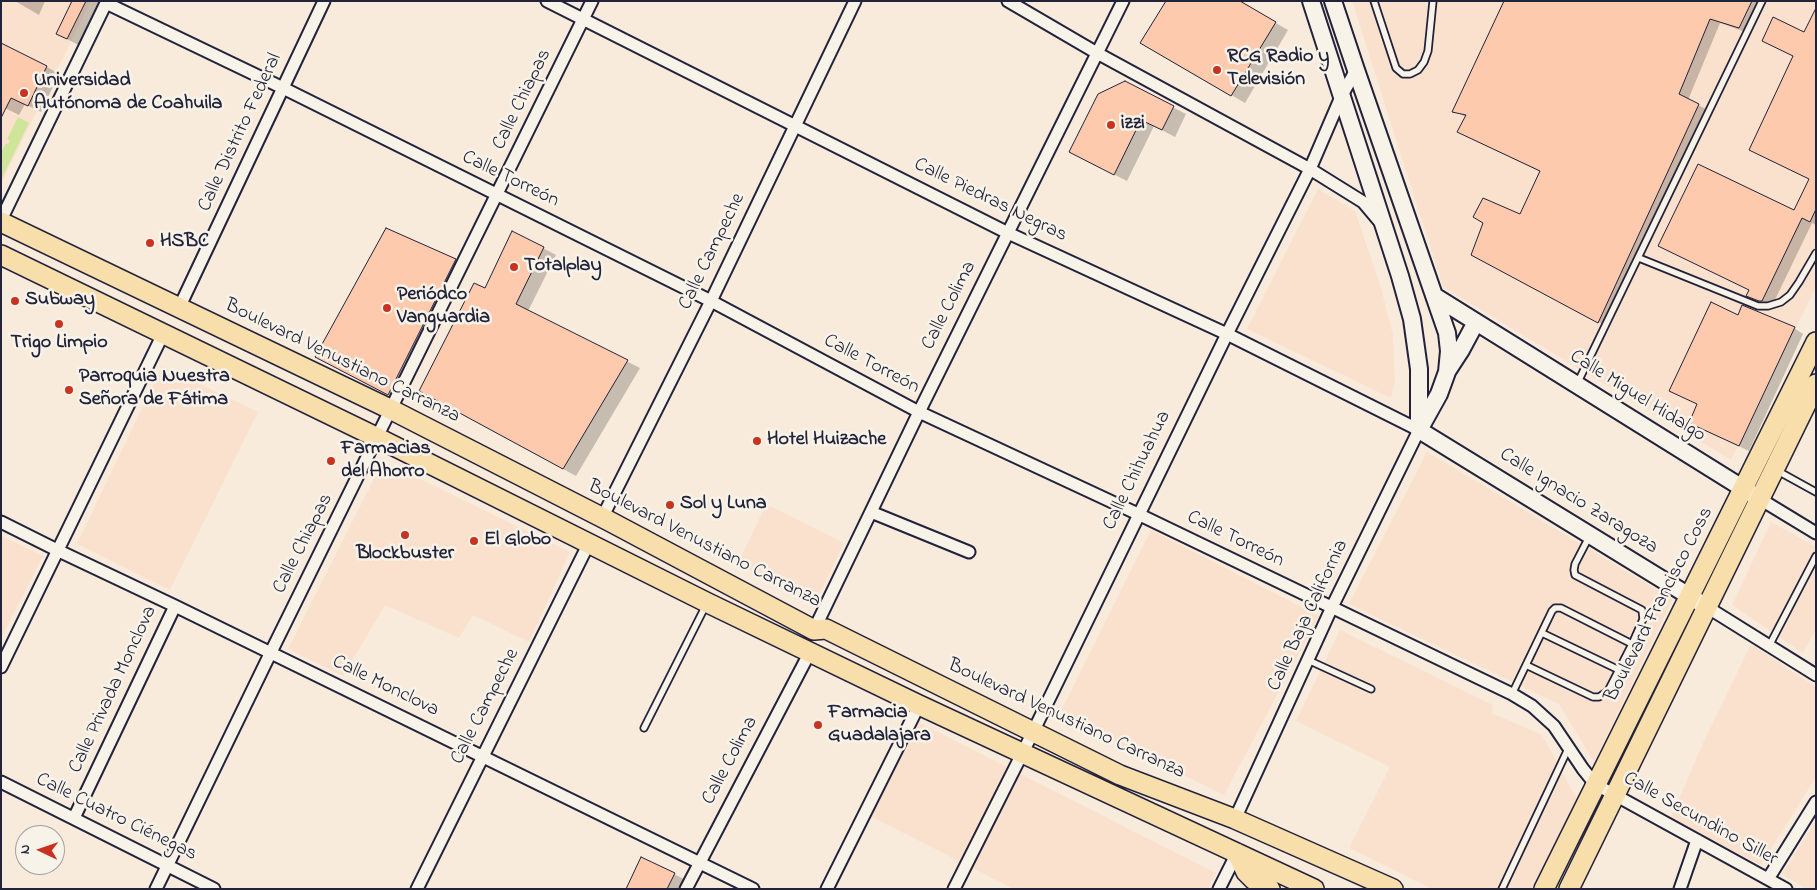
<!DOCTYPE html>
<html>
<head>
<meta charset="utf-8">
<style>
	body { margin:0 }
	#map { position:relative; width:1817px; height:890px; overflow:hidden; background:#f8ebdc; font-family:"Indie Flower",sans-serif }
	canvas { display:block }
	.frame { position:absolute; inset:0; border:2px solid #22223b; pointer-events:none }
	.north { position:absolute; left:15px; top:825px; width:50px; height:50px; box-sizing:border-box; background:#f7f3e8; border:1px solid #a29fa3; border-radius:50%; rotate:273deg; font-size:14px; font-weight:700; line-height:20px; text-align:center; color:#22223b }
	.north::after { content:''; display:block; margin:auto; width:18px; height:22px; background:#c8321e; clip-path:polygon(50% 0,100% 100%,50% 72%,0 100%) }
</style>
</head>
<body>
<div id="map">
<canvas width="1817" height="890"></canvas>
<div class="frame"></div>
<div class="north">N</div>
</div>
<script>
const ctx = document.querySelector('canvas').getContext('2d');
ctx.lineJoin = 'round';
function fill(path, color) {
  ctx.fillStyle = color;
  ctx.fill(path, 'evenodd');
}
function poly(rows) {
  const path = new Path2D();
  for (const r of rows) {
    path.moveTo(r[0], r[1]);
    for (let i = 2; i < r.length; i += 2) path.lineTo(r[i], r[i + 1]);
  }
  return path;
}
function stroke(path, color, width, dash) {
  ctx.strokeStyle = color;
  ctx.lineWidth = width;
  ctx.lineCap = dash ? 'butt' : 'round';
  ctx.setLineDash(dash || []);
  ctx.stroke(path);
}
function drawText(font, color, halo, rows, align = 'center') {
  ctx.font = font + ' "Indie Flower",sans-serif';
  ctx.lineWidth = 5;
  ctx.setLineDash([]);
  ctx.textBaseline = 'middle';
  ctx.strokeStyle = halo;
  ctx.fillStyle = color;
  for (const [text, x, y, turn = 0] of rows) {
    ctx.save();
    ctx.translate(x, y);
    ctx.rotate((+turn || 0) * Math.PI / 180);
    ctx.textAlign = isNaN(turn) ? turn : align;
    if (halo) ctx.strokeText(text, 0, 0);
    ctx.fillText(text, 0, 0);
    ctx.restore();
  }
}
const built = poly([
	[1,1,91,1,1,184],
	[1352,1,1816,1,1816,287,1731,460,1443,287],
	[1318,189,1355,211,1381,288,1393,335,1395,381,1391,398,1247,329],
	[162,366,258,412,170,590,77,544],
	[1427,452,1673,599,1594,762,1559,704,1349,604],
	[383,461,570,552,529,642,473,615,459,638,385,605,343,676,288,649],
	[766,504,844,543,815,603,738,564],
	[1771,522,1816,547,1816,629,1803,653,1732,605],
	[1151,530,1319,616,1224,795,1059,715],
	[1,536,43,556,1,638],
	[1340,630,1493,705,1492,713,1542,735,1577,799,1532,889,1432,889,1349,848,1390,767,1296,721],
	[1751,644,1816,687,1816,777,1761,865,1670,819,1704,741],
	[908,717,1216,873,1208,889,1014,889,864,813],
	[1816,821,1816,889,1806,889,1782,874]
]);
const green = poly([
	[18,117,29,123,1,180,1,152,6,143,8,144,10,141,7,139]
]);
const shadow = poly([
	[15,1,45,1,39,15],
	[74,1,107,1,80,46,58,34],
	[1237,1,1288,30,1245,103,1142,43],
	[1506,1,1764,1,1748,33,1720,23,1688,100,1708,110,1608,327,1482,260,1521,216,1541,172,1468,137,1466,117,1454,111],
	[1816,11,1816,225,1812,223,1772,306,1757,301,1748,296,1794,211,1810,179,1805,34],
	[47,67,59,74,41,112,25,104,19,115,1,106],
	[1125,83,1186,114,1175,137,1154,126,1127,181,1084,159],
	[387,229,468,268,401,402,330,364],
	[543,248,556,255,528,311,640,368,576,476,433,398,485,290],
	[1738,316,1794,328,1803,334,1749,451,1700,428,1699,405],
	[674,874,684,879,679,889,628,889]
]);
const building = poly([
	[72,1,86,1,67,39,56,34,72,1],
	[1166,1,1240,1,1276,22,1231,96,1140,43,1166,1],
	[1504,1,1752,1,1739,28,1710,19,1679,94,1699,104,1598,323,1471,255,1483,223,1473,217,1483,198,1520,214,1540,171,1457,132,1466,115,1452,112,1504,1],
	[1816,8,1816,209,1810,222,1802,218,1762,301,1759,301,1746,296,1749,290,1658,246,1698,164,1794,210,1809,179,1749,150,1793,56,1762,41,1773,17,1804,32,1816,8],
	[1,43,47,66,28,106,11,98,1,118,1,43],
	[1125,81,1174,106,1162,130,1141,120,1114,175,1069,152,1098,94,1125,81],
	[386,228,456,259,388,395,315,357,386,228],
	[512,231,544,247,516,304,628,360,563,469,419,391,474,283,485,288,512,231],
	[1711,302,1738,315,1742,305,1795,327,1739,446,1689,423,1697,404,1669,391,1711,302],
	[641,857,675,873,667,889,626,889,641,857]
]);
const service = poly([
	[1374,1,1396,68,1403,74,1410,74,1418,70,1424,62,1428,51,1433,1],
	[1639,258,1758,306,1768,306,1781,302,1790,295,1799,282,1816,253],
	[1577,384,1762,1],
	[1776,470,1816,492],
	[1542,633,1619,670],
	[1769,646,1816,556],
	[1308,660,1371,689],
	[1526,665,1593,697,1599,697,1608,691,1632,644,1643,619,1642,610,1575,575,1574,570,1575,564,1589,537],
	[1512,694,1552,611,1555,608,1561,608,1632,644],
	[644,728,706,605],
	[1502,889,1568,749]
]);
const minor = poly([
	[547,1,1008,233,1227,334,1419,430,1332,607,1235,819],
	[1008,1,1097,53,1310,169,1363,202,1379,221],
	[106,3,283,88,711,301,919,412,1138,514,1512,694,1532,706,1554,726,1583,769,1595,784,1786,889],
	[1,220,107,1],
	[179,308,324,1],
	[1760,499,1816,533],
	[871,512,969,552],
	[602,518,711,301,855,1],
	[1,522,59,551,175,606,753,889],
	[1707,607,1816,675],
	[814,630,919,412,1123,1],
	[1,667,163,334],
	[1,782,214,889],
	[74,818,175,606],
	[1768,879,1816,802],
	[156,889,271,652,592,1],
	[417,889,589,543],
	[686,889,810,652],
	[827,889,919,705],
	[954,889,1033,732,1227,334,1310,169,1341,97,1356,70],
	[1219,889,1237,853],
	[1680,889,1697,840]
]);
const secondary = poly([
	[1311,1,1400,276,1412,319,1419,369,1419,428],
	[1333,1,1356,70,1447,333,1449,351,1447,372,1439,394,1419,430],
	[1436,297,1760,499],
	[1448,370,1461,350,1476,322],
	[1419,430,1707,607]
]);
const primary = poly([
	[1,222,392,410,609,521,814,630,826,629,1120,775,1235,819,1393,889],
	[1,255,378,438,708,603,919,705,1314,889],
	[1237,853,1246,872,1254,880,1270,889],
	[1544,889,1816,342],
	[1569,889,1816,384]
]);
const markers = [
	[1217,70,5,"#c8321e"],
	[24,93,5,"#c8321e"],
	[1111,125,5,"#c8321e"],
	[150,243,5,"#c8321e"],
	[514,267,5,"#c8321e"],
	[15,301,5,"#c8321e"],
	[387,308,5,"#c8321e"],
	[59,324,5,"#c8321e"],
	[69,390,5,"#c8321e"],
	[757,441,5,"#c8321e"],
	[331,461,5,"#c8321e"],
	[670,505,5,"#c8321e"],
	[405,535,5,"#c8321e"],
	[474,541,5,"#c8321e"],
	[818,725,5,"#c8321e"]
];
const poiNames = [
	["RCG Radio y",1227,58],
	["Televisión",1227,81],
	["Universidad",34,82],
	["Autónoma de Coahuila",34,105],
	["izzi",1121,125],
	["HSBC",160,243],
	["Totalplay",524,267],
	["Periódco",397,296],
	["Vanguardia",397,319],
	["Subway",25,301],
	["Trigo Limpio",59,344,"center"],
	["Parroquia Nuestra",79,378],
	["Señora de Fátima",79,401],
	["Hotel Huizache",767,441],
	["Farmacias",341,450],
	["del Ahorro",341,473],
	["Sol y Luna",680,505],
	["El Globo",484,541],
	["Blockbuster",405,555,"center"],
	["Farmacia",828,714],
	["Guadalajara",828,737]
];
const streetNames = [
	["Calle Chiapas",523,100,-64],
	["Calle Distrito Federal",241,133,-65],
	["Calle Torreón",510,180,26],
	["Calle Piedras Negras",990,201,26],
	["Calle Campeche",713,252,-64],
	["Calle Colima",950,306,-63],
	["Boulevard Venustiano Carranza",342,362,26],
	["Calle Torreón",871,365,28],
	["Calle Miguel Hidalgo",1637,397,32],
	["Calle Chihuahua",1138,471,-64],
	["Calle Ignacio Zaragoza",1578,502,32],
	["Calle Torreón",1235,540,26],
	["Calle Chiapas",304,544,-63],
	["Boulevard Venustiano Carranza",704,545,27],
	["Boulevard Francisco Coss",1660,605,-63],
	["Calle Baja California",1309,616,-65],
	["Calle Monclova",385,687,26],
	["Calle Privada Monclova",114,690,-65],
	["Calle Campeche",486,707,-63],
	["Boulevard Venustiano Carranza",1066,720,25],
	["Calle Colima",731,761,-62],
	["Calle Cuatro Ciénegas",116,818,26],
	["Calle Secundino Siller",1700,820,29]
];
fill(built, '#fae1ce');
fill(green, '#cee59a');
fill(shadow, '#0003');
fill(building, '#fdcaad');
stroke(building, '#22223b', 1);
stroke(service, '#22223b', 9);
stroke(minor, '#22223b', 15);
stroke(secondary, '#22223b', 20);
stroke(primary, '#22223b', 22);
stroke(service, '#f7f3e8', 5.5);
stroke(minor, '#f7f3e8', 11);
stroke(secondary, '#f7f3e8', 16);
stroke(primary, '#f8deab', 19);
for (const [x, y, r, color] of markers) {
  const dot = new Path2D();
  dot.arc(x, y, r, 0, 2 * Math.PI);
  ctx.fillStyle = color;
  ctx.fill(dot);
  stroke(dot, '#f7f3e8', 2);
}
drawText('bold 20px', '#22223b', '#f7f3e8', poiNames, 'left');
drawText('20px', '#22223b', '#f7f3e8', streetNames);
</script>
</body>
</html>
